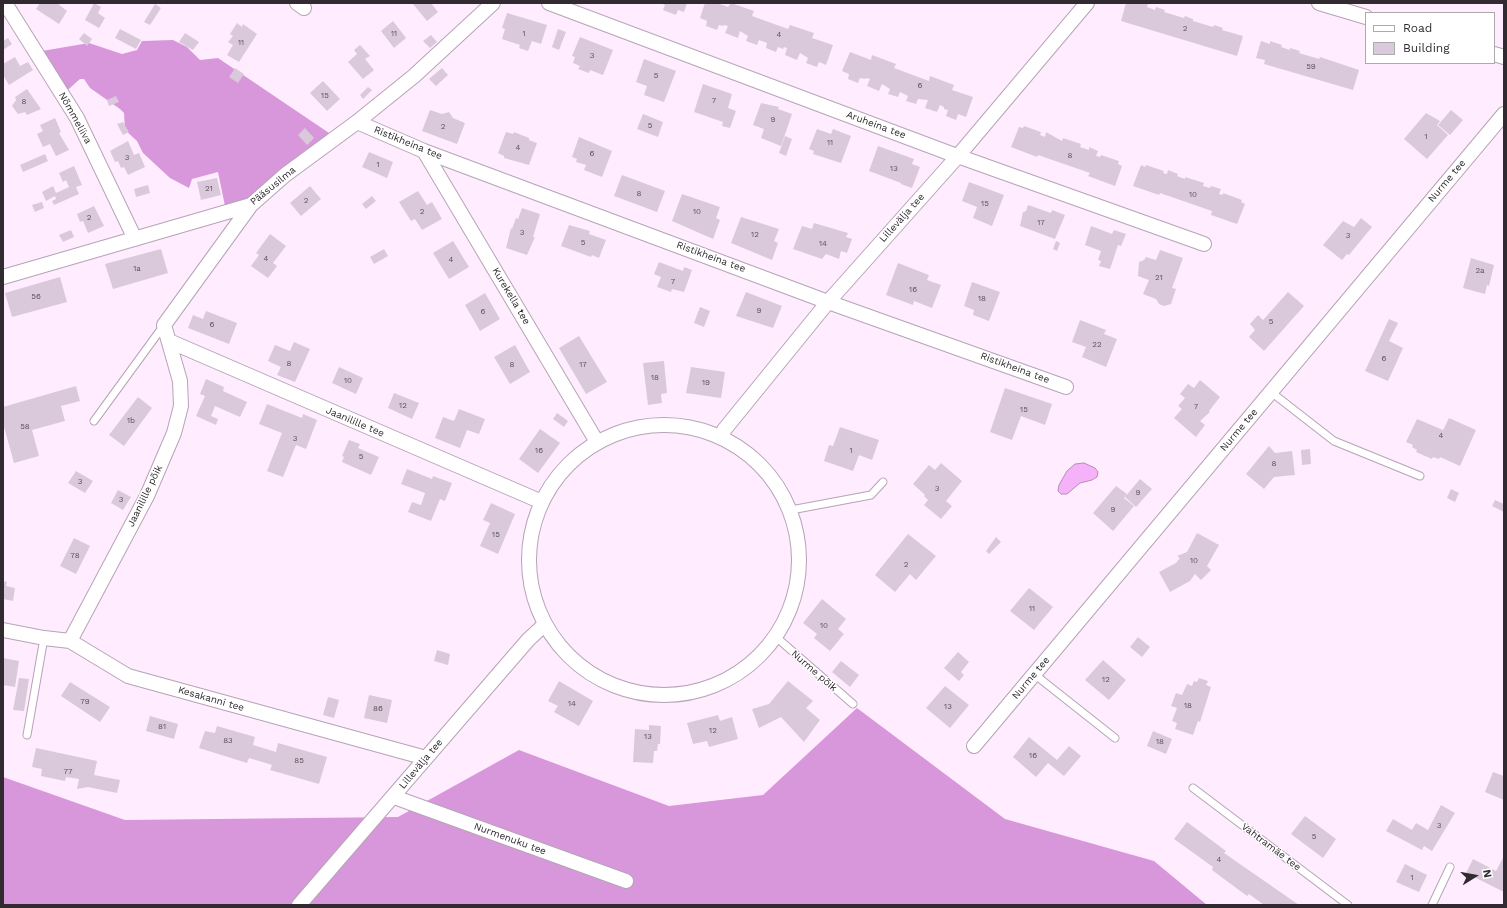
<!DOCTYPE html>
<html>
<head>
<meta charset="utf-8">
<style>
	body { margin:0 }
	#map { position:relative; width:1507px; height:908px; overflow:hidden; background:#ffedff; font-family:"Work Sans",sans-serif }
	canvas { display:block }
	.frame { position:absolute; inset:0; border:4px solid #312a31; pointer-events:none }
	.legend { position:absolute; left:1365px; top:12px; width:130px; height:52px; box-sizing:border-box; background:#fff; border:1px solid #adaaad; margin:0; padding:5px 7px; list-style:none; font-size:12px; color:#312a31 }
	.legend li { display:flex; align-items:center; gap:8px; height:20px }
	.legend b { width:20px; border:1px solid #adaaad }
	.north { position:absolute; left:1455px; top:856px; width:40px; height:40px; -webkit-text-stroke:3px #fff; paint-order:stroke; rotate:79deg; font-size:11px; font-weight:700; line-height:16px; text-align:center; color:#312a31 }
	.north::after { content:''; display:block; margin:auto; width:14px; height:18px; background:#312a31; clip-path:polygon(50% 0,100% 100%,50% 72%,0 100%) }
</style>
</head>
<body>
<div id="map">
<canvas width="1507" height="908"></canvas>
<div class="frame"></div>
<ul class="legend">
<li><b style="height:5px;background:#fff"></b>Road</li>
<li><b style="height:11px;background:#dac9da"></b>Building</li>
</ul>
<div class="north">N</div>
</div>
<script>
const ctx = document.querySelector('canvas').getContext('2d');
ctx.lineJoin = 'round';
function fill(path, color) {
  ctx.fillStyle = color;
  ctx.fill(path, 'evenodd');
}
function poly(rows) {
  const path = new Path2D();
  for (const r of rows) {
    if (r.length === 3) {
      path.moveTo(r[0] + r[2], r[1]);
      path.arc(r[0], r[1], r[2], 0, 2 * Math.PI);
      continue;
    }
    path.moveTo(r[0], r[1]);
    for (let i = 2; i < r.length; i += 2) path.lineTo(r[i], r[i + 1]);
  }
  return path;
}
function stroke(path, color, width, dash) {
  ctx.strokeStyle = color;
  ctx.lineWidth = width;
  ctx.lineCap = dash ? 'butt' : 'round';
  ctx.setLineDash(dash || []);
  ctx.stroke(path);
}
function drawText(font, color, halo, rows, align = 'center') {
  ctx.font = font + ' "Work Sans",sans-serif';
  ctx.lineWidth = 3;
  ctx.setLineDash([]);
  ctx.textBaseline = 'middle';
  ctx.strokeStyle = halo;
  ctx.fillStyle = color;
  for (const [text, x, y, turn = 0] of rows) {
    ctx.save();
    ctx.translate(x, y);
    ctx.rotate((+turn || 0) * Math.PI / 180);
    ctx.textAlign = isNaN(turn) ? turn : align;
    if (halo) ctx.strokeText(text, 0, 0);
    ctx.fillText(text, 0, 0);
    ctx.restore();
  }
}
const forest = poly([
	[173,40,187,47,200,60,218,58,332,135,284,173,246,200,225,206,218,172,192,179,189,188,170,178,143,153,137,141,125,130,124,113,120,109,90,88,84,79,80,79,61,96,36,52,89,43,122,54,137,50,142,41],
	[857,708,1005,819,1154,861,1207,905,3,905,3,777,125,820,398,817,519,750,669,806,763,795]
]);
const water = poly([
	[1084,463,1095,468,1098,472,1097,477,1092,480,1080,483,1067,494,1061,494,1058,491,1059,485,1067,471,1075,464,1084,463]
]);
const building = poly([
	[40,3,57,3,67,11,59,24,36,9],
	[94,3,101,7,98,13,105,18,99,28,85,20],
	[414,3,431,3,438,12,427,21,413,4],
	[660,3,687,3,684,12,678,10,676,15,663,10,665,5],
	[705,3,717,3,728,7,731,3,754,11,752,16,788,29,790,25,814,33,812,38,833,45,826,65,819,62,817,67,806,63,808,58,800,53,797,60,785,55,787,48,784,47,783,49,778,47,776,52,766,48,767,43,759,40,757,45,746,41,748,36,740,31,738,38,725,33,728,26,724,25,723,26,719,25,717,30,706,26,707,21,700,18],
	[1126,3,1143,3,1148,4,1147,7,1155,10,1156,7,1165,10,1164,12,1184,18,1185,16,1193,19,1193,21,1213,27,1214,25,1223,28,1222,30,1243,36,1237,56,1121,21],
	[155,4,161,8,150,25,144,22],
	[507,13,547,25,541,44,532,41,528,51,519,48,520,45,502,39,505,29,502,28],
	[393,21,406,38,394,48,381,31],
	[237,23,242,27,243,24,257,34,239,62,227,55,233,45,228,42,233,36,230,34],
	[120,29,141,40,136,49,115,38],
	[558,29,566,32,559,50,552,47],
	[84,33,92,39,87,46,79,39],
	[185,33,199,42,193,50,179,42],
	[431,35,437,42,430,48,423,41],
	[580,37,613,50,603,75,590,70,589,73,578,69,580,66,573,63,575,57,572,56],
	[8,38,12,44,3,50,3,41],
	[1261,41,1270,44,1270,41,1282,45,1281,47,1290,50,1290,48,1300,51,1299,53,1319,59,1320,57,1359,70,1353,90,1264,64,1265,60,1256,58],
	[360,45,370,56,365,59,374,70,363,79,348,62,357,54,354,50],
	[850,52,871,60,872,55,896,64,894,68,929,81,930,76,954,85,952,90,973,97,966,117,958,114,956,120,946,116,948,110,944,109,944,107,940,105,937,112,925,108,928,100,918,99,916,104,906,101,908,96,900,92,898,97,888,94,890,89,882,84,879,91,867,86,870,79,866,78,865,79,860,78,858,83,848,79,849,74,842,71],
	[15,57,20,66,28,62,33,70,9,85,3,75,3,64],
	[644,59,676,71,664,102,644,95,647,86,636,82],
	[235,68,244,74,238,83,229,77],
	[442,68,448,75,436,86,429,79],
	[323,81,340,99,327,111,310,93],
	[703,84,732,94,728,108,736,111,730,128,722,126,723,122,694,112],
	[368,87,372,90,363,99,360,95],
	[27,89,41,109,27,115,25,112,18,114,12,106,16,100,15,97],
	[116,96,119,102,109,106,107,100],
	[761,103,779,107,778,109,792,114,781,146,761,138,764,129,753,125],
	[430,110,442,114,449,112,453,118,465,123,457,144,422,131],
	[1451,110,1463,120,1450,135,1438,125],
	[1426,113,1440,121,1437,125,1448,135,1427,159,1404,139],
	[643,114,663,122,658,137,637,129],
	[55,118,61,132,59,133,69,150,56,156,50,144,43,147,37,134,43,131,40,125],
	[123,122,129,132,123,135,117,124],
	[1024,126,1041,132,1040,135,1045,137,1046,132,1062,141,1063,138,1081,144,1080,147,1089,150,1089,147,1098,151,1096,156,1100,157,1101,155,1119,161,1118,164,1122,166,1115,186,1088,176,1090,173,1038,155,1037,157,1011,147,1019,127,1023,128],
	[305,128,314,138,307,145,298,135],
	[817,129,831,134,833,129,851,136,841,163,813,154,814,151,809,149],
	[506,132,513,134,514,132,529,138,529,140,537,143,529,165,504,158,504,156,498,153],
	[785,136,792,139,786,156,779,153],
	[579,137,612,151,602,177,584,170,586,165,576,162,577,159,572,157],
	[128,141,134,155,139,153,145,167,128,175,124,167,121,168,118,161,115,162,110,151],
	[878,146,914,159,912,164,920,167,912,188,901,184,901,183,869,171],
	[369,152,393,162,387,178,362,167],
	[45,154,48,161,23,172,20,165],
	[1141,165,1145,167,1146,165,1164,171,1163,173,1167,174,1168,170,1178,174,1177,176,1185,179,1185,177,1204,183,1203,186,1210,188,1211,186,1221,189,1219,194,1223,195,1223,193,1242,200,1241,202,1245,204,1237,224,1211,215,1212,211,1160,193,1159,195,1133,186],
	[74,166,82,185,76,187,79,194,54,205,52,201,56,199,55,196,46,201,42,192,53,186,56,193,69,187,66,180,63,182,59,173],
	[622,175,665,191,657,212,614,196],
	[217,178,221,195,201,200,197,182],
	[969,182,1004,195,992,226,973,218,977,207,962,201],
	[148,185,150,193,136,197,134,189],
	[310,186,321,199,301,216,290,203],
	[418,191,427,205,432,202,442,219,422,230,415,219,411,221,399,202],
	[682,194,720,207,716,218,720,220,713,239,672,221],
	[372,196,376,201,366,209,362,204],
	[42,202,44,208,35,212,32,205],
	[1028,205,1051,213,1052,210,1065,215,1055,239,1020,226,1023,212,1026,211],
	[94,206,104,226,88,233,83,221,80,222,77,214],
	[522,208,540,214,533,237,535,237,527,255,506,248,511,228,512,229,516,218,518,219],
	[741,217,779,229,774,241,778,243,772,260,731,243],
	[1361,218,1372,227,1349,255,1347,254,1342,260,1323,245,1343,221,1354,227],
	[814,223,848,233,846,237,852,239,847,253,841,251,839,259,826,254,822,259,793,249,802,226,812,229],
	[569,225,590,231,589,234,606,240,599,258,592,255,591,257,561,246],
	[1091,226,1112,234,1114,230,1126,234,1121,246,1118,245,1110,269,1099,266,1101,261,1098,260,1101,251,1085,245],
	[71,230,74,237,63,242,59,235],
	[270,234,286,246,273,263,277,266,268,278,251,266,259,255,256,253],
	[453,241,469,267,449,279,433,253],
	[1056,241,1060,243,1057,251,1053,249],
	[161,249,168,273,113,289,105,264],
	[384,249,388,256,374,264,370,257],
	[1160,250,1183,258,1172,288,1176,289,1171,304,1164,306,1159,304,1156,299,1143,294,1149,280,1138,276,1139,262,1144,260,1146,257,1156,260],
	[1471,258,1494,265,1489,286,1487,285,1485,294,1463,288],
	[659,262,683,271,684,267,692,270,684,292,672,289,671,292,657,287,661,277,654,274],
	[898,263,929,275,927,280,941,285,932,308,914,301,913,305,886,295],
	[60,277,67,302,12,317,5,293],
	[972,282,1000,292,989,321,973,315,974,310,964,306],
	[746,292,782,306,773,328,736,316],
	[1288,292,1304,306,1264,351,1249,337,1255,330,1250,324,1258,315,1263,320],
	[485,293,500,319,480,331,465,305],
	[700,307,710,311,704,327,694,323],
	[206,311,237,323,229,344,188,328,193,315,203,319],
	[1389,319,1398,323,1389,341,1403,348,1388,381,1365,371],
	[1080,320,1106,330,1104,334,1117,339,1106,367,1082,357,1086,347,1072,342],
	[579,336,607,382,586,394,559,348],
	[294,342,310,349,295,382,277,375,281,367,268,361,275,345,290,351],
	[515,345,530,372,510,384,494,357],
	[664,361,667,393,661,394,662,403,648,405,643,363],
	[339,367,363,378,356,394,332,383],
	[691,367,725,372,721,398,686,393],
	[206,379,224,387,223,391,247,402,240,417,215,406,211,416,218,419,216,425,196,416,205,396,200,394],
	[1200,380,1220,397,1209,411,1210,412,1200,421,1205,425,1196,437,1174,418,1182,409,1178,406,1185,398,1180,394,1188,384,1194,388],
	[76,386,80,401,61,406,65,421,32,430,39,456,14,463,3,423,3,407],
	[1005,388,1052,404,1045,425,1021,416,1012,440,990,432],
	[394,393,419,403,412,419,388,408],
	[138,397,152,408,124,446,109,435],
	[267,404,302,418,303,414,317,420,306,449,296,445,283,477,267,471,282,433,259,424],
	[459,409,485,419,479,434,467,430,460,448,435,438,443,417,454,421],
	[557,413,568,421,564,427,553,419],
	[1449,418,1476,430,1460,466,1440,457,1439,459,1433,457,1432,459,1416,452,1417,450,1412,447,1413,445,1406,442,1417,419,1443,430],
	[840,427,879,440,872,460,859,455,853,471,824,461,829,445,833,446],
	[540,429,560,443,538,473,519,459],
	[349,440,360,444,358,448,379,457,371,475,342,462,344,457,342,456],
	[1269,446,1275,453,1292,451,1295,475,1274,477,1264,489,1246,474],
	[1310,449,1311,464,1302,465,1301,450],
	[941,463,962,481,946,501,952,506,941,519,924,505,928,500,924,496,925,495,913,484,929,465,935,470],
	[407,469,432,479,433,476,452,483,445,501,440,499,431,521,408,512,412,502,421,505,425,493,401,484],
	[76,471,93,481,85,493,68,483],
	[1140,479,1152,489,1136,507,1125,497],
	[1116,486,1127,494,1124,498,1134,506,1113,531,1093,513],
	[1451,489,1459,493,1455,502,1447,498],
	[118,490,131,497,123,510,111,503],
	[1495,500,1504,504,1504,512,1492,506],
	[491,503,515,514,498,554,480,546,490,523,483,520],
	[1197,533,1219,545,1207,566,1211,570,1201,580,1195,574,1190,581,1170,592,1159,572,1176,563,1180,558,1177,556,1187,552],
	[908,534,936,556,916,580,910,574,895,592,875,575],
	[996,537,1001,542,989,554,986,551],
	[74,538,90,546,76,574,60,566],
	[3,581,7,582,6,586,15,588,13,601,3,599],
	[1029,588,1053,607,1034,630,1010,611],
	[822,599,846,619,838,629,844,634,830,651,814,638,817,634,803,623],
	[1138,637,1150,647,1142,657,1130,647],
	[437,650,450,654,448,665,434,661],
	[958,652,969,662,961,672,964,675,959,681,944,668],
	[3,658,19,661,15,687,3,685],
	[1103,660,1126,680,1109,700,1085,680],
	[841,661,859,675,850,687,832,672],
	[19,678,29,679,24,711,13,710],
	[1199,678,1208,681,1206,685,1211,687,1200,722,1198,721,1193,735,1175,729,1177,723,1172,721,1177,708,1171,706,1176,693,1182,695,1187,684,1192,686,1194,681,1197,682],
	[559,681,593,701,579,726,554,712,558,706,548,701],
	[788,681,813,701,806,708,820,720,804,742,781,717,759,728,752,709,769,704],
	[70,682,110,707,100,722,61,696],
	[945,686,969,705,950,728,926,708],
	[369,695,392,700,387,723,364,718],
	[328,697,339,700,334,718,323,715],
	[718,715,720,721,732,717,738,739,709,747,707,741,693,744,687,723],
	[150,716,178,724,174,739,146,731],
	[649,725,661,726,660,744,658,744,657,751,654,751,653,763,633,762,635,729,649,730],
	[217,726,255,737,253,745,276,752,278,743,327,757,319,784,270,770,272,765,249,758,247,763,199,748,205,731,215,733],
	[1153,731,1172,739,1166,754,1147,746],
	[1029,737,1057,760,1069,746,1081,756,1064,776,1048,763,1036,777,1013,757],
	[36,748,97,761,94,775,120,780,117,793,88,787,77,789,79,779,66,777,65,781,41,776,42,769,32,767],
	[1493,772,1504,776,1504,800,1485,792],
	[1441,805,1455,813,1432,851,1424,846,1422,850,1386,831,1393,819,1412,830,1416,823,1428,830],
	[1305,816,1336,839,1323,858,1291,834],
	[1187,822,1226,851,1224,853,1299,905,1264,905,1249,894,1247,896,1212,870,1213,867,1174,839],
	[1504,856,1504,892,1466,873,1473,859,1496,871],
	[1405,864,1427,875,1419,892,1396,882]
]);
const lane = poly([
	[1271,392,1334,441,1420,476],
	[94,421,164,325],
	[791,510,871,495,883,482],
	[776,637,853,704],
	[1034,674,1115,738],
	[27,735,44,638],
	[1193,788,1348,905],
	[1432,905,1450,867]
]);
const street = poly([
	[5,3,77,118,135,239],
	[297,3,304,8],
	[549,3,949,153,1204,244],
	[1319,3,1366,17],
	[1494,54,1504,57],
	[357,122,424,151,828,302,1066,387],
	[424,151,597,442],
	[3,277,251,205,285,175,357,122,414,76,493,3],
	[169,341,542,502],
	[664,560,135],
	[722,437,724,430,828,302,958,156,1087,3],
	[3,630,44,638,70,641,128,676,426,758],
	[70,641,147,496,174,433,181,406,180,381,164,325,251,205],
	[974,746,1504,114],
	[394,797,626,881],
	[299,905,528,640,544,625]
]);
const numberNames = [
	["2",1185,29],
	["11",394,34],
	["1",524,34],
	["4",779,35],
	["11",241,43],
	["3",592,56],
	["59",1311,67],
	["5",656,76],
	["6",920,86],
	["15",325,96],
	["7",714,101],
	["8",24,102],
	["9",773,120],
	["5",650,126],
	["2",443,127],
	["1",1426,137],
	["11",830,143],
	["4",518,148],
	["6",592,154],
	["8",1070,156],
	["3",127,158],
	["1",378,165],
	["13",894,169],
	["21",209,189],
	["8",639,194],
	["10",1193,195],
	["2",306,201],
	["15",985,204],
	["2",422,212],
	["10",697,212],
	["2",89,218],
	["17",1041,223],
	["3",522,233],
	["12",755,235],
	["3",1348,236],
	["5",583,243],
	["14",823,244],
	["4",266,259],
	["4",451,260],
	["1a",137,269],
	["2a",1480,271],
	["21",1159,278],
	["7",673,282],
	["16",913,290],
	["56",36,297],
	["18",982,299],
	["9",759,311],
	["6",483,312],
	["5",1271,322],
	["6",212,325],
	["22",1097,345],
	["6",1384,359],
	["8",289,364],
	["8",512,365],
	["17",583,365],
	["18",655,378],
	["10",348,381],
	["19",706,383],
	["12",403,406],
	["7",1196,407],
	["15",1024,410],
	["1b",131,421],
	["58",25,427],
	["4",1441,436],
	["3",295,439],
	["16",539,451],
	["1",851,451],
	["5",361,457],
	["8",1274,464],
	["3",80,482],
	["3",937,489],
	["9",1138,493],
	["3",121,500],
	["9",1113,510],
	["15",496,535],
	["78",75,556],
	["10",1194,561],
	["2",906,565],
	["11",1032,609],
	["10",824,626],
	["12",1106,680],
	["79",85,702],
	["14",572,704],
	["18",1188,706],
	["13",948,707],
	["86",378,709],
	["81",162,727],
	["12",713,731],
	["13",648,737],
	["83",228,741],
	["18",1160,742],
	["16",1033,756],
	["85",299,761],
	["77",68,772],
	["3",1439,826],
	["5",1314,837],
	["4",1219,860],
	["1",1412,878]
];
const streetNames = [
	["Nõmmeliiva",75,118,61],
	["Aruheina tee",876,125,20],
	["Ristikheina tee",408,143,22],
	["Nurme tee",1447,181,-50],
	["Pääsusilma",273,186,-39],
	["Lillevälja tee",902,218,-48],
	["Ristikheina tee",711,257,20],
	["Kurekella tee",511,296,59],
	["Ristikheina tee",1015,368,20],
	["Jaanilille tee",355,422,23],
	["Nurme tee",1239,430,-50],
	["Jaanilille põik",145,496,-64],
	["Nurme põik",814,671,41],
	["Nurme tee",1031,678,-50],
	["Kesakanni tee",211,699,16],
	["Lillevälja tee",421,764,-50],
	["Nurmenuku tee",510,839,20],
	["Vahtramäe tee",1271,847,37]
];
fill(forest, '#d997db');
fill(water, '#f6b2f8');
stroke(water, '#bb89bc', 1);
fill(building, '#dac9da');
stroke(lane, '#b5a4b5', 9);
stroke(street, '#b5a4b5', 16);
stroke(lane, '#fff', 7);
stroke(street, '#fff', 14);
drawText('8px', '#5b525b', null, numberNames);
drawText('10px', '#312a31', '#fff', streetNames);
</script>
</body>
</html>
